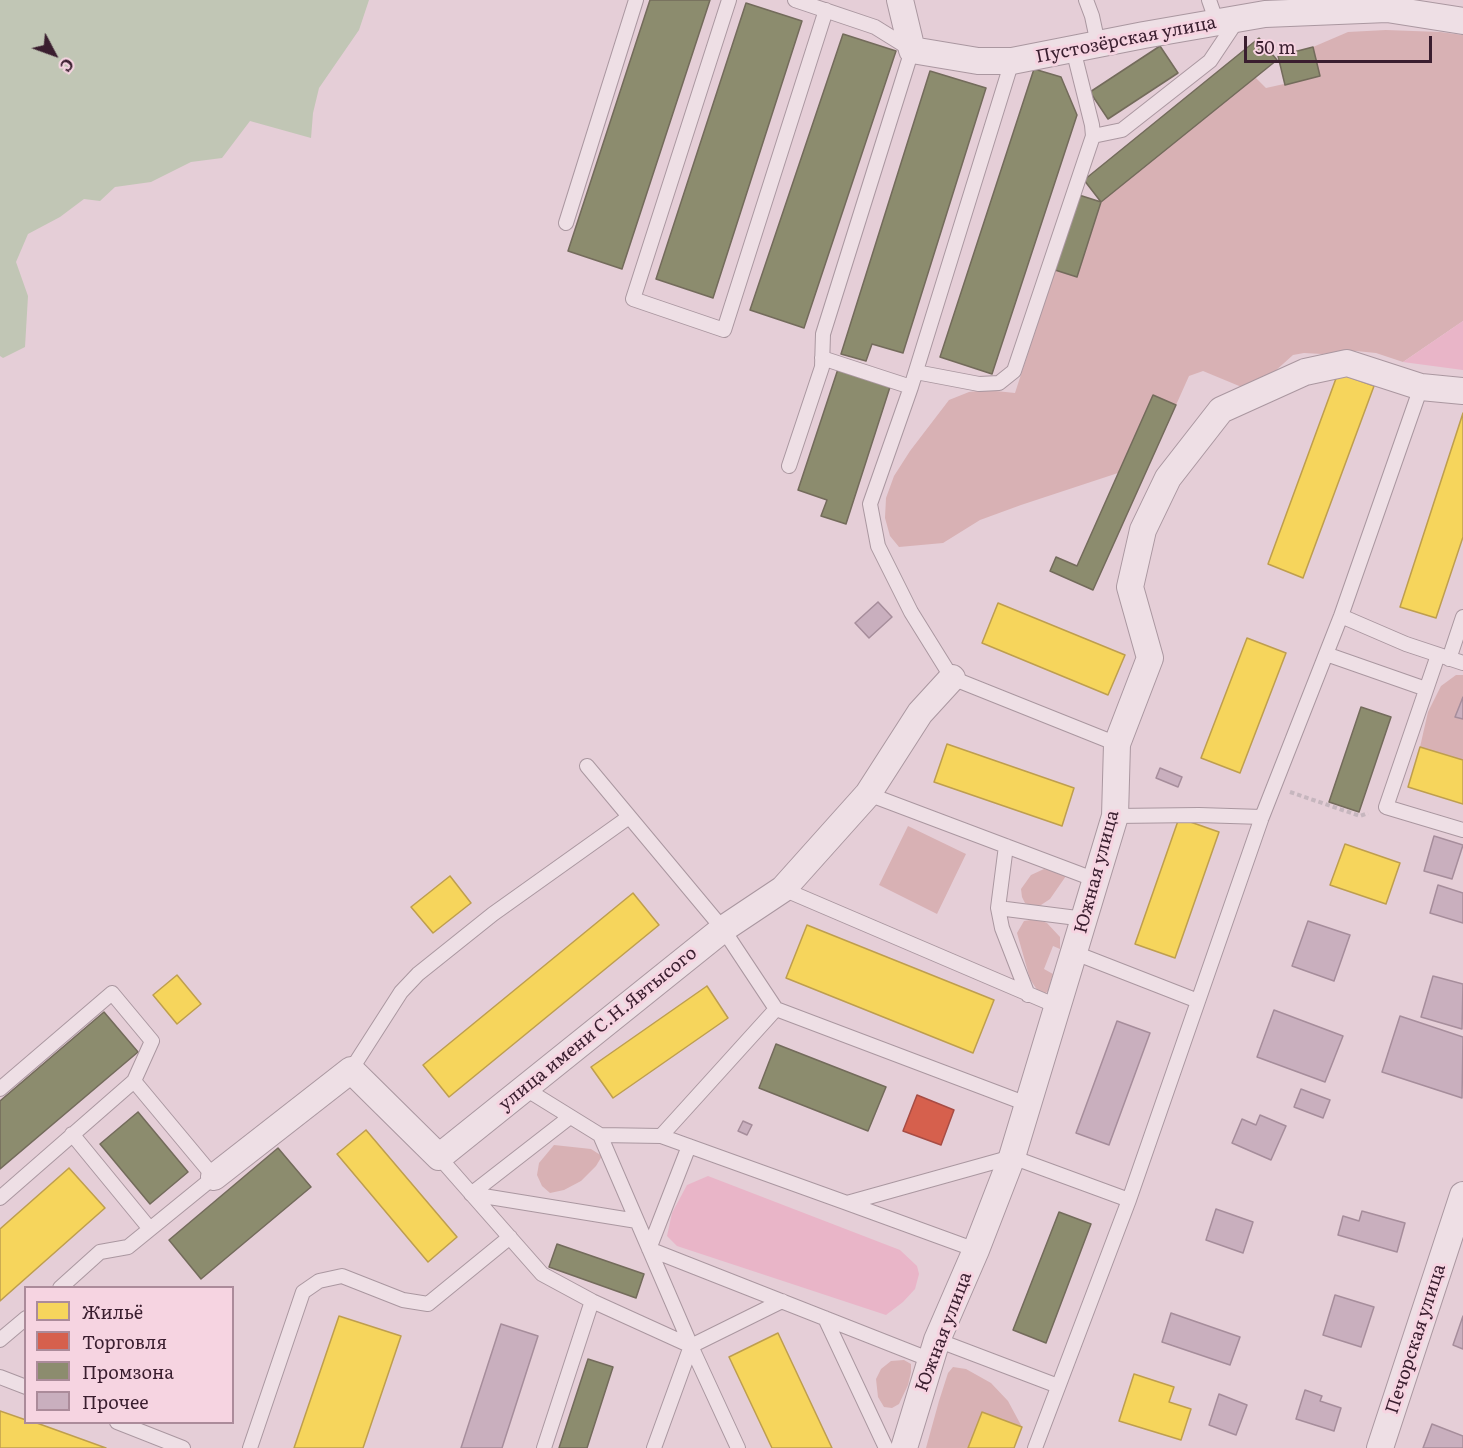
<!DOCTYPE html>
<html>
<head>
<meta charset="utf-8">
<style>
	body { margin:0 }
	#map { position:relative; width:1463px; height:1448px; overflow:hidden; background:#e5ced7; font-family:Literata,serif }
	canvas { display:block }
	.legend { position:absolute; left:24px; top:1286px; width:210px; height:138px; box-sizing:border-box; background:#f6d4e1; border:2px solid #ab8b9a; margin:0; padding:8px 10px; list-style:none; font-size:18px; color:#3a1e2f }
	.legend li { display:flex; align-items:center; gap:12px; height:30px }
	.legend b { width:30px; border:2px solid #ab8b9a }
	.north { position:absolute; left:24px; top:24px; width:60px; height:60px; -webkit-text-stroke:4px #f6d4e1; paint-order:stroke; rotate:131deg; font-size:16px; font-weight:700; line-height:24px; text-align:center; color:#3a1e2f }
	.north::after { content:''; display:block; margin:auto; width:21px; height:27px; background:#3a1e2f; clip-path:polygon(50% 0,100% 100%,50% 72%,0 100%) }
	.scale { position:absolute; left:1244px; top:36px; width:188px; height:27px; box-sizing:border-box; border:3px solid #3a1e2f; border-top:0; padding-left:8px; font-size:18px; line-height:21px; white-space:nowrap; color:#3a1e2f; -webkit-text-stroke:4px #f6d4e1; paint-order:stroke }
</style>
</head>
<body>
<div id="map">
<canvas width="1463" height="1448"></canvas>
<ul class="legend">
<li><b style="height:16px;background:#f6d55c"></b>Жильё</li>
<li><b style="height:16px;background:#d6604d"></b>Торговля</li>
<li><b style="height:16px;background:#8c8c6e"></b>Промзона</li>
<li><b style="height:16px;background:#c9afbe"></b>Прочее</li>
</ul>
<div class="north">С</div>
<div class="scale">50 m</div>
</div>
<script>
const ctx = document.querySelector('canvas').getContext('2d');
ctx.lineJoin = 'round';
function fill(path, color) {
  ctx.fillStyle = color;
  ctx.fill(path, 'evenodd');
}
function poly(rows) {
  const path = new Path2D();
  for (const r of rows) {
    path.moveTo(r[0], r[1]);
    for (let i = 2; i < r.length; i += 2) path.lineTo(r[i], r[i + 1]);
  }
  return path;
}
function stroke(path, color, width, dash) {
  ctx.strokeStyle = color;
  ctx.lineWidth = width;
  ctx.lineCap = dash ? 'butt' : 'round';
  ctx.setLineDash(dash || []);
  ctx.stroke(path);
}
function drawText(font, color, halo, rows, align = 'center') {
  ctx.font = font + ' Literata,serif';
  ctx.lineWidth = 6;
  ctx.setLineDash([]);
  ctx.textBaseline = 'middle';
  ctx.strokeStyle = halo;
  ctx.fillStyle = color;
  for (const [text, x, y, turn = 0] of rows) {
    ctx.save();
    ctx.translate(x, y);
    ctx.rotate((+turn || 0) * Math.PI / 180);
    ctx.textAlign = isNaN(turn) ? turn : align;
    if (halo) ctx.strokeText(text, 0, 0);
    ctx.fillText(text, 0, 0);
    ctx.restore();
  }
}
const green = poly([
	[1386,30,1440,32,1463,35,1463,321,1403,362,1376,353,1356,351,1322,354,1304,353,1293,355,1264,381,1244,388,1203,371,1189,376,1176,405,1153,395,1118,473,1021,505,980,520,943,543,899,547,890,536,885,518,886,498,894,476,910,451,949,400,969,392,986,390,1015,393,1055,270,1077,277,1101,202,1255,77,1266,88,1320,76,1313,47,1348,32],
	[1456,675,1463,675,1463,760,1420,747,1428,712,1441,686],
	[908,826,966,854,937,914,879,885],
	[1044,869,1057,871,1066,876,1050,899,1041,905,1033,906,1025,903,1022,897,1021,889,1031,875],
	[1036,919,1047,923,1060,937,1060,949,1053,946,1044,969,1053,974,1048,991,1044,995,1039,993,1030,979,1017,933,1024,921],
	[554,1145,591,1149,602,1156,596,1166,581,1181,564,1190,550,1193,542,1186,537,1175,539,1163],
	[904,1360,911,1364,911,1372,908,1385,899,1404,892,1408,884,1407,878,1397,876,1379,881,1369,891,1361],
	[953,1367,966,1369,991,1383,1008,1401,1022,1427,982,1412,968,1448,926,1448,939,1401,948,1373]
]);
const sand = poly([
	[1463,321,1463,370,1403,362],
	[708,1176,900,1250,917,1266,919,1274,915,1289,903,1302,886,1315,677,1246,667,1236,672,1213,687,1185]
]);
const water = poly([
	[0,0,369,0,359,30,319,88,313,113,311,138,250,121,222,158,191,162,151,182,115,187,100,201,84,199,60,217,28,234,16,262,28,296,25,347,3,358,0,356]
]);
const homes = poly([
	[1338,373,1374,386,1303,578,1268,564,1338,373],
	[1463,413,1463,537,1436,618,1400,607,1463,413],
	[998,603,1125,655,1108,695,982,643,998,603],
	[1247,638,1286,653,1240,773,1201,758,1247,638],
	[947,744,1074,788,1062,826,934,782,947,744],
	[1420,747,1463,760,1463,804,1408,787,1420,747],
	[1179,818,1219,832,1175,958,1135,944,1179,818],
	[1345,844,1400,863,1386,904,1330,885,1345,844],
	[450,876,471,903,433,933,411,907,450,876],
	[633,893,659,925,449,1097,423,1065,633,893],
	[807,925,994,1000,973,1053,786,978,807,925],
	[177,975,201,1004,177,1024,153,995,177,975],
	[707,986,728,1018,613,1098,591,1067,707,986],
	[366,1130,457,1237,428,1262,337,1154,366,1130],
	[69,1168,105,1208,0,1301,0,1229,69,1168],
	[339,1316,401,1336,363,1448,294,1448,339,1316],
	[778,1333,832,1448,772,1448,729,1357,778,1333],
	[1134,1374,1174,1387,1169,1402,1191,1409,1181,1440,1119,1421,1134,1374],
	[0,1411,26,1420,26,1422,34,1422,106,1448,0,1448,0,1411],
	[982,1412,1022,1427,1014,1448,968,1448,982,1412]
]);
const shops = poly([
	[917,1095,954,1110,941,1145,903,1131,917,1095]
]);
const industry = poly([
	[650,0,710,0,622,269,568,251,650,0],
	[746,3,802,21,713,298,656,279,746,3],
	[843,34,896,51,804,328,750,310,843,34],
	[1259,38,1277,60,1101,202,1084,180,1259,38],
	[1160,46,1178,73,1108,119,1090,92,1160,46],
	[1313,47,1320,76,1285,85,1278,56,1313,47],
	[1034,69,1061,77,1077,115,992,374,940,357,1034,69],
	[930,71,986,88,903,353,872,344,866,361,841,354,930,71],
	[1079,195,1101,202,1077,277,1055,270,1079,195],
	[838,369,890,387,846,524,821,516,827,500,798,490,838,369],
	[1153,395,1176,405,1093,590,1050,571,1056,557,1077,566,1153,395],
	[1361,707,1391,717,1359,812,1329,802,1361,707],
	[104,1012,138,1052,0,1169,0,1101,104,1012],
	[776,1044,886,1087,868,1131,759,1088,776,1044],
	[138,1112,188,1172,150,1204,100,1144,138,1112],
	[278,1148,311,1187,201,1279,169,1240,278,1148],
	[1059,1212,1091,1224,1046,1343,1013,1330,1059,1212],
	[557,1244,644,1274,636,1298,549,1267,557,1244],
	[588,1359,613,1367,587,1448,559,1448,588,1359]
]);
const building = poly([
	[878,602,892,617,869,638,855,623,878,602],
	[1463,697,1463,719,1455,717,1463,697],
	[1160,768,1182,777,1178,787,1156,778,1160,768],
	[1434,836,1463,845,1452,879,1424,871,1434,836],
	[1438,885,1463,893,1463,923,1430,913,1438,885],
	[1308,921,1350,935,1334,981,1292,966,1308,921],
	[1433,976,1463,984,1462,1029,1421,1017,1433,976],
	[1274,1010,1343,1036,1325,1082,1257,1057,1274,1010],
	[1400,1016,1463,1037,1462,1098,1382,1072,1400,1016],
	[1117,1021,1150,1033,1109,1145,1076,1133,1117,1021],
	[1301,1089,1330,1100,1323,1118,1294,1107,1301,1089],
	[1260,1115,1286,1126,1271,1160,1232,1143,1242,1119,1256,1125,1260,1115],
	[743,1121,752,1125,747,1135,738,1131,743,1121],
	[1216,1209,1253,1222,1243,1253,1206,1240,1216,1209],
	[1362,1211,1405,1223,1397,1252,1338,1235,1343,1216,1359,1221,1362,1211],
	[1335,1295,1374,1307,1361,1347,1323,1335,1335,1295],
	[1171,1313,1240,1337,1230,1365,1162,1342,1171,1313],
	[1463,1316,1463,1349,1453,1345,1463,1316],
	[501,1324,538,1336,502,1448,461,1448,501,1324],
	[1305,1390,1322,1396,1320,1401,1341,1408,1334,1431,1296,1419,1305,1390],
	[1219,1394,1247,1405,1236,1435,1209,1425,1219,1394],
	[1432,1424,1463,1436,1463,1448,1423,1448,1432,1424]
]);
const path = poly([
	[1290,792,1360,816,1368,813]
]);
const service = poly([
	[729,0,633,299,724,330,826,10],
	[1086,0,1092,16,1098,44],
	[1209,0,1217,23],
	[1093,136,1122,130,1210,61,1238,19],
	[566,223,636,0],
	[822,358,911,387,1012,61],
	[916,372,979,384,999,383,1014,371,1093,136,1092,125,1073,49],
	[911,387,870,504,878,546,911,612,952,678,1117,744],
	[789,466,822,367,823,334,912,50,875,27,795,0],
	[1341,616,1406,644,1463,663],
	[1326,654,1426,689],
	[1438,655,1386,807,1463,830],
	[1449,659,1463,617],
	[587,766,723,929,776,1009,1027,1104],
	[868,794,1096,880],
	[1115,816,1199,815,1262,817],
	[1006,846,998,908,1002,928,1028,995],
	[783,889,1059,1007],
	[998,908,1085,919],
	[1075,953,1198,1001],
	[351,1070,401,992,418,974,493,914,629,817],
	[524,1088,600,1135,661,1136,847,1203,1012,1157,1129,1200],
	[0,1089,112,993,152,1041,134,1081,214,1177,128,1247,100,1252,60,1288],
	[72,1134,150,1229],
	[600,1135,691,1346],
	[661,1136,776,1009],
	[689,1146,649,1249,931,1360],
	[439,1157,542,1274,592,1301,691,1346],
	[471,1194,637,1221],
	[471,1194,570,1117],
	[0,1198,134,1081],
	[847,1203,976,1250],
	[825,1318,886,1448],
	[0,1340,26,1318],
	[937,1340,1058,1386],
	[691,1346,782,1301],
	[0,1377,26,1387],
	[117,1422,183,1448],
	[250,1448,303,1292,319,1281,342,1276,403,1300,428,1304,510,1237],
	[544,1448,592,1301],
	[654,1448,691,1346,738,1448],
	[1035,1448,1129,1200,1262,817,1341,616,1421,387]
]);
const minor = poly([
	[900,0,912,50,978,61,1012,61,1144,35,1265,14,1387,9,1463,21],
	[214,1177,351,1070,439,1157,723,929,783,889,868,794,920,713,952,678],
	[904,1448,937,1340,976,1250,1012,1157,1115,816,1117,744,1150,658,1130,587,1143,530,1168,478,1221,410,1305,372,1347,363,1421,387,1463,391],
	[1380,1448,1463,1195]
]);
const streetNames = [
	["Пустозёрская улица",1126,40,-11],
	["Южная улица",1097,872,-75],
	["улица имени С.Н.Явтысого",598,1029,-39],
	["Южная улица",944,1332,-69],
	["Печорская улица",1416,1339,-72]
];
fill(green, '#d8b1b4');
fill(sand, '#e9b5c8');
fill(water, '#c1c6b5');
fill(homes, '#f6d55c');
stroke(homes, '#be9e4e', 1.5);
fill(shops, '#d6604d');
stroke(shops, '#a74c44', 1.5);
fill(industry, '#8c8c6e');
stroke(industry, '#736b5b', 1.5);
fill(building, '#c9afbe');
stroke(building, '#a68d9b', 1.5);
stroke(service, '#aa97a0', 16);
stroke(minor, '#aa97a0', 28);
stroke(path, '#c6b6be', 4, [4.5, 3]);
stroke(service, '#eedfe5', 14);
stroke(minor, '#eedfe5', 26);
drawText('18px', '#3a1e2f', '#f6d4e1', streetNames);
</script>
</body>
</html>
